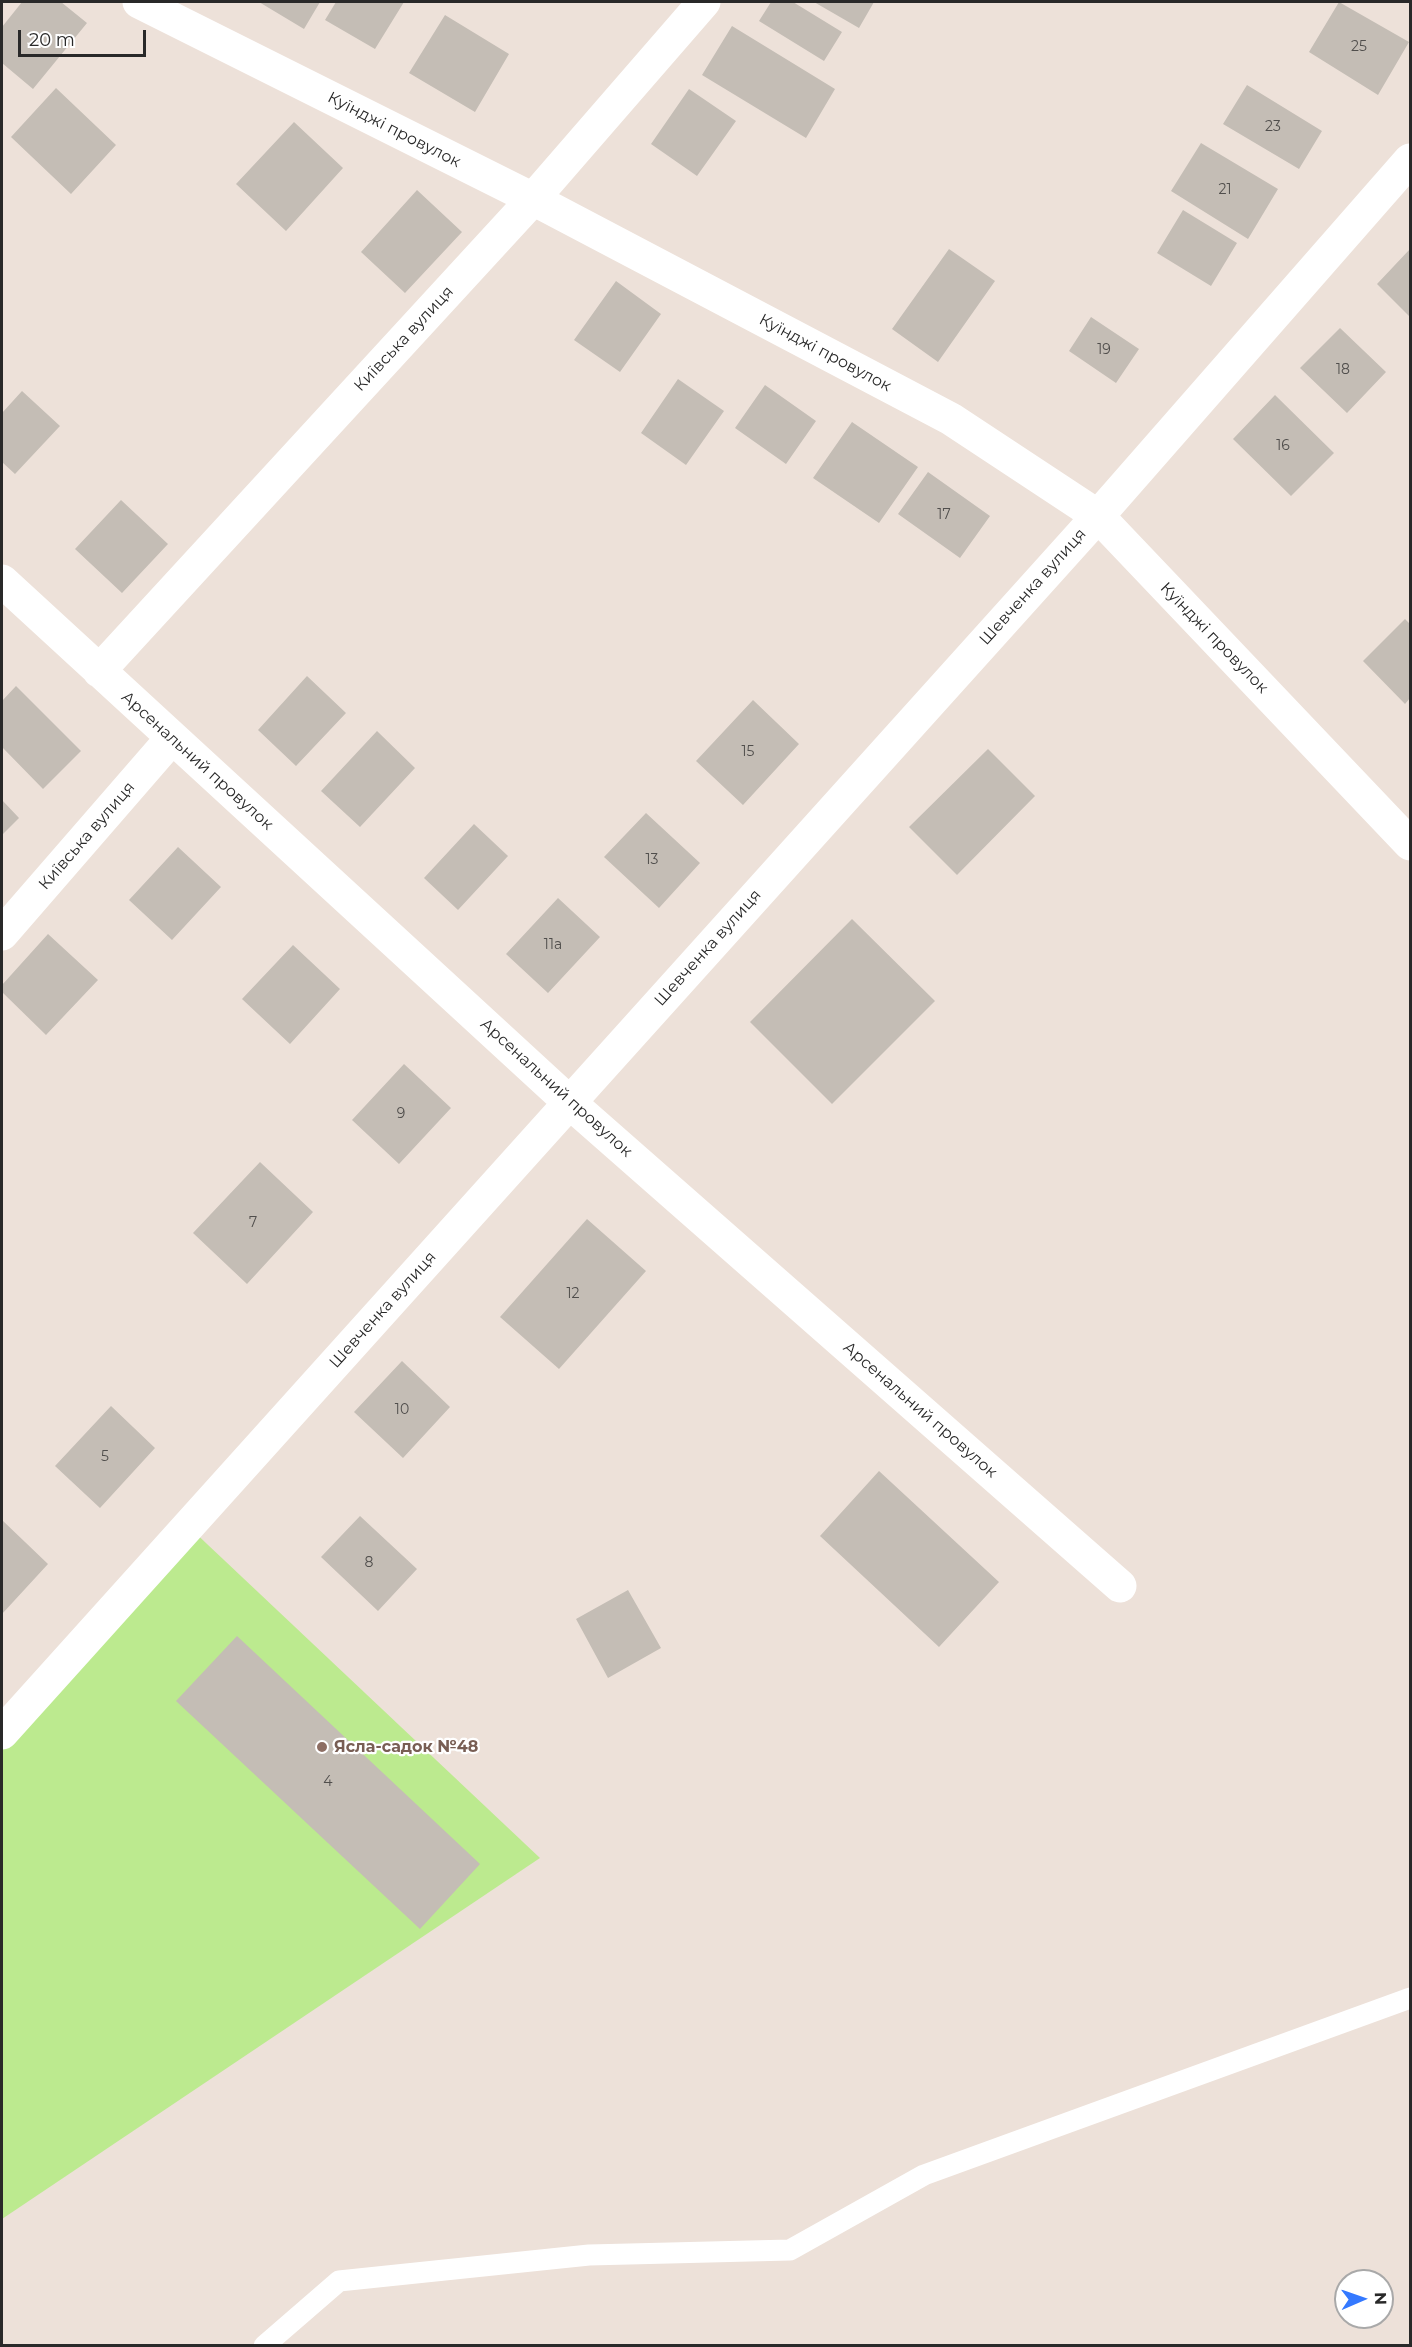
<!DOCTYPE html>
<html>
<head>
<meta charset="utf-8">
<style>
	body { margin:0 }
	#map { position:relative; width:1412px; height:2347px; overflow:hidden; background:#ede1d9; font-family:Montserrat,sans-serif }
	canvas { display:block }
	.frame { position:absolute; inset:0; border:3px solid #292929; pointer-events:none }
	.north { position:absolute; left:1334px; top:2269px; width:60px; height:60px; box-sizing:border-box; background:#fff; border:2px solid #a9a9a9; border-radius:50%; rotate:88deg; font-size:16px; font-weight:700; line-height:24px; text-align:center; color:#292929 }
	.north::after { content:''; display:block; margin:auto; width:21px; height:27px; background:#3479ff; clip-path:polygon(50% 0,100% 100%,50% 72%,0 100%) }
	.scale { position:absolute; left:18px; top:30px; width:128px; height:27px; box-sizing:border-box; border:3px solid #292929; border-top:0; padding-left:8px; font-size:18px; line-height:21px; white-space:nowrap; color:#292929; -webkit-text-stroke:4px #fff; paint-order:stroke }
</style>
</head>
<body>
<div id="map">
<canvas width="1412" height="2347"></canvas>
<div class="frame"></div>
<div class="north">N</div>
<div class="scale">20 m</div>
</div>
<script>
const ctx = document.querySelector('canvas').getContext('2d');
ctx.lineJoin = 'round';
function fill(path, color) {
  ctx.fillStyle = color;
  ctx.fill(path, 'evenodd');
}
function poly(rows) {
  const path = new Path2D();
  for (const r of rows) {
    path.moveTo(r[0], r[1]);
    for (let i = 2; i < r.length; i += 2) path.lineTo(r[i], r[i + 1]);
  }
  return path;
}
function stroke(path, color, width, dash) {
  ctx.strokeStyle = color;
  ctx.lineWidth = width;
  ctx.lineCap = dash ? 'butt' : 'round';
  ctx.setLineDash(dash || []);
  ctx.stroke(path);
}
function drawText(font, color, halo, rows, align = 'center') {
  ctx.font = font + ' Montserrat,sans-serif';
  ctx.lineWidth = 4.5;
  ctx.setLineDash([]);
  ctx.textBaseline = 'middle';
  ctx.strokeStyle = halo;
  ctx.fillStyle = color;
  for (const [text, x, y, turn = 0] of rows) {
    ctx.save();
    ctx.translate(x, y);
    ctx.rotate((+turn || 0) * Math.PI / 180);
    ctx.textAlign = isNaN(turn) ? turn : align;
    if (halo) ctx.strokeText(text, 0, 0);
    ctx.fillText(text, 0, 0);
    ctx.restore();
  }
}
const green = poly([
	[189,1527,540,1858,2,2219,2,1733]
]);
const building = poly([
	[22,2,61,2,87,23,33,89,2,63,2,27],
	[259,2,320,2,304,29],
	[336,2,404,2,375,49,325,20],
	[771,2,793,2,842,32,824,61,759,21],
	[814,2,874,2,859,28],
	[1339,2,1409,42,1378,95,1309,52],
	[445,15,509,54,475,112,409,73],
	[732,26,835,89,806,138,702,75],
	[1247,85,1322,131,1299,169,1223,124],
	[56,88,116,145,71,194,11,137],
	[689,89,736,121,697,176,651,144],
	[294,122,343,168,286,231,236,184],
	[1201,143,1278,189,1248,239,1171,191],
	[417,190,462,232,405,293,361,252],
	[1183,210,1237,243,1211,286,1157,253],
	[949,249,995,281,938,362,892,329],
	[1410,249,1410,317,1377,284],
	[616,281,661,314,620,372,574,340],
	[1091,317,1139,349,1116,383,1069,351],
	[1340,328,1386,372,1347,413,1300,368],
	[678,379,724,411,686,465,641,433],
	[765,385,816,421,786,464,735,428],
	[22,391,60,426,15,474,2,462,2,413],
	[1275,395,1334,453,1291,496,1233,439],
	[852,422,918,467,879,523,813,478],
	[928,472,990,516,960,558,898,514],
	[121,500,168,544,122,593,75,549],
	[1405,619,1410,624,1410,698,1405,704,1363,661],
	[307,676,346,713,296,766,258,730],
	[16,686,81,751,43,789,2,747,2,701],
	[753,700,799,744,743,805,696,761],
	[377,731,415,768,360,827,321,791],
	[988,749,1035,796,957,875,909,827],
	[2,800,19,818,2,835],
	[646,813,700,863,659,908,604,857],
	[474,824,508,856,458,910,424,878],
	[178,847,221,887,172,940,129,900],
	[558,898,600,937,548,993,506,954],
	[852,919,935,1001,832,1104,750,1022],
	[48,934,98,980,46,1035,2,992,2,985],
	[293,945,340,989,290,1044,242,999],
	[404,1064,451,1108,399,1164,352,1120],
	[260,1162,313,1212,247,1284,193,1233],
	[587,1219,646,1271,559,1369,500,1317],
	[402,1361,450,1407,403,1458,354,1412],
	[111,1406,155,1448,100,1508,55,1466],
	[879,1471,999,1582,939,1647,820,1536],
	[360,1516,417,1569,378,1611,321,1557],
	[2,1520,48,1564,2,1614],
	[628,1590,661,1648,608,1678,576,1619],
	[237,1636,480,1864,420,1929,176,1701]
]);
const lane = poly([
	[264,2346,339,2281,589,2255,790,2250,924,2175,1410,1998]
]);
const street = poly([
	[139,2,533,199,951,419,1098,516,1410,844],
	[2,581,569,1102,1120,1586],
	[99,671,533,199,704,2],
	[2,934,172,738],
	[2,1733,1098,516,1410,160]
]);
const markers = [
	[322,1747,6,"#8d6e63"]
];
const numberNames = [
	["25",1359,47],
	["23",1273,127],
	["21",1225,190],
	["19",1104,350],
	["18",1343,370],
	["16",1283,446],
	["17",944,515],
	["15",748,752],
	["13",652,860],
	["11а",553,945],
	["9",401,1114],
	["7",253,1223],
	["12",573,1294],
	["10",402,1410],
	["5",105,1457],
	["8",369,1563],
	["4",328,1782]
];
const streetNames = [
	["Куїнджі провулок",394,130,27],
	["Київська вулиця",404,339,-47],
	["Куїнджі провулок",825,353,28],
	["Шевченка вулиця",1033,587,-48],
	["Куїнджі провулок",1214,638,46],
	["Арсенальний провулок",197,761,42],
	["Київська вулиця",87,836,-49],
	["Шевченка вулиця",708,948,-48],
	["Арсенальний провулок",556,1088,42],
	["Шевченка вулиця",383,1310,-48],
	["Арсенальний провулок",920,1410,41]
];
const educationNames = [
	["Ясла-садок №48",334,1747]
];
fill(green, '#bcea8f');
fill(building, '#c4bdb5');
stroke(lane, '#fff', 21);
stroke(street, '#fff', 33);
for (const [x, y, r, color] of markers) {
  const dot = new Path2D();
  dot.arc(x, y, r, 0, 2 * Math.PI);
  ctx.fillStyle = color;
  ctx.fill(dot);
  stroke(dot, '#fff', 2);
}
drawText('14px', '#504e4c', null, numberNames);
drawText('16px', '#292929', '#fff', streetNames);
drawText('bold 16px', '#785e54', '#fff', educationNames, 'left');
</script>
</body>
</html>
